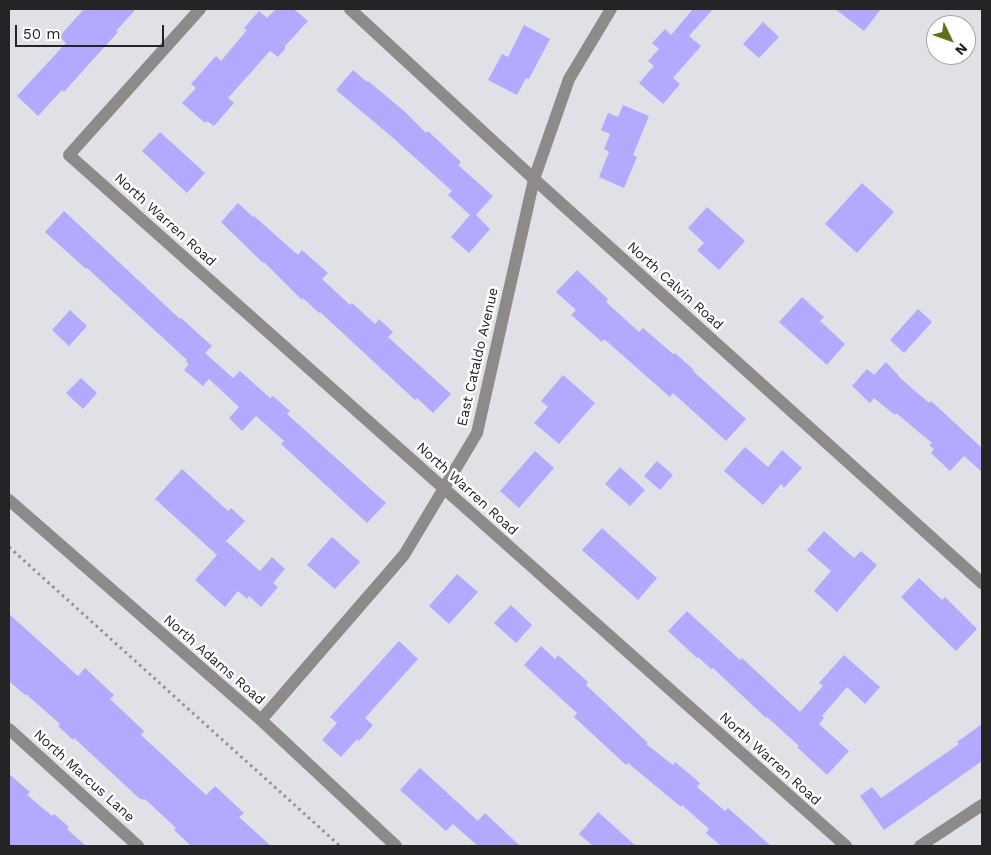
<!DOCTYPE html>
<html>
<head>
<meta charset="utf-8">
<style>
	body { margin:0 }
	#map { position:relative; width:991px; height:855px; overflow:hidden; background:#e0e0e7; font-family:"Work Sans",sans-serif }
	canvas { display:block }
	.frame { position:absolute; inset:0; border:10px solid #242426; pointer-events:none }
	.north { position:absolute; left:926px; top:15px; width:50px; height:50px; box-sizing:border-box; background:#fff; border:1px solid #a7a7a8; border-radius:50%; rotate:132deg; font-size:14px; font-weight:700; line-height:20px; text-align:center; color:#242426 }
	.north::after { content:''; display:block; margin:auto; width:18px; height:22px; background:#61701c; clip-path:polygon(50% 0,100% 100%,50% 72%,0 100%) }
	.scale { position:absolute; left:15px; top:25px; width:149px; height:22px; box-sizing:border-box; border:2px solid #242426; border-top:0; padding-left:6px; font-size:15px; line-height:18px; white-space:nowrap; color:#242426; -webkit-text-stroke:4px #fff; paint-order:stroke }
</style>
</head>
<body>
<div id="map">
<canvas width="991" height="855"></canvas>
<div class="frame"></div>
<div class="north">N</div>
<div class="scale">50 m</div>
</div>
<script>
const ctx = document.querySelector('canvas').getContext('2d');
ctx.lineJoin = 'round';
function fill(path, color) {
  ctx.fillStyle = color;
  ctx.fill(path, 'evenodd');
}
function poly(rows) {
  const path = new Path2D();
  for (const r of rows) {
    path.moveTo(r[0], r[1]);
    for (let i = 2; i < r.length; i += 2) path.lineTo(r[i], r[i + 1]);
  }
  return path;
}
function stroke(path, color, width, dash) {
  ctx.strokeStyle = color;
  ctx.lineWidth = width;
  ctx.lineCap = dash ? 'butt' : 'round';
  ctx.setLineDash(dash || []);
  ctx.stroke(path);
}
function drawText(font, color, halo, rows, align = 'center') {
  ctx.font = font + ' "Work Sans",sans-serif';
  ctx.lineWidth = 5;
  ctx.setLineDash([]);
  ctx.textBaseline = 'middle';
  ctx.strokeStyle = halo;
  ctx.fillStyle = color;
  for (const [text, x, y, turn = 0] of rows) {
    ctx.save();
    ctx.translate(x, y);
    ctx.rotate((+turn || 0) * Math.PI / 180);
    ctx.textAlign = isNaN(turn) ? turn : align;
    if (halo) ctx.strokeText(text, 0, 0);
    ctx.fillText(text, 0, 0);
    ctx.restore();
  }
}
const building = poly([
	[84,9,136,9,116,31,118,32,70,85,64,92,62,90,38,116,17,96,66,43,59,37],
	[276,9,294,9,308,21,285,46,285,49,278,57,270,51,228,98,234,103,214,126,207,121,205,123,182,103,196,88,191,84,216,56,221,61,247,30,244,28,259,11,267,18],
	[693,9,713,9,689,36,701,46,673,78,680,84,663,104,639,83,654,66,648,61,659,49,652,43,665,29,671,35],
	[835,9,881,9,864,31],
	[763,22,779,37,759,58,743,44],
	[524,25,550,39,529,79,526,78,517,95,488,80,502,54,508,57],
	[353,70,367,82,368,81,404,111,426,133,428,131,461,162,458,165,493,196,476,215,490,229,469,253,451,237,470,215,448,195,452,191,392,137,336,90],
	[623,105,649,116,633,155,637,157,624,188,599,177,609,152,604,149,610,134,601,130,608,113,618,117],
	[160,132,205,173,187,193,142,151],
	[862,183,894,212,857,253,825,224],
	[238,203,253,217,254,216,298,255,302,250,328,273,322,279,350,305,352,303,375,324,379,319,393,332,388,337,451,394,433,413,417,398,415,400,320,312,319,313,303,298,302,300,264,262,263,263,221,222],
	[707,207,745,241,719,270,697,250,704,243,688,228],
	[64,211,180,319,181,318,212,346,205,353,233,378,240,371,270,398,273,396,290,411,287,414,386,503,367,523,281,444,284,441,256,416,242,431,229,418,239,407,209,379,203,386,184,370,189,364,186,362,187,360,87,268,86,269,45,232],
	[577,270,608,299,606,302,639,332,643,328,673,354,675,353,694,370,693,371,746,419,726,441,673,393,670,397,604,339,602,342,571,315,576,310,556,292],
	[802,297,824,317,820,321,845,344,827,365,779,322],
	[918,309,932,322,904,353,890,340],
	[70,310,87,326,69,346,52,330],
	[886,362,899,376,899,377,929,403,931,401,982,448,982,472,964,456,950,471,931,453,934,449,929,445,932,443,896,413,895,415,874,398,870,403,852,386,867,369,874,375],
	[563,375,595,403,559,444,534,423,548,407,541,401],
	[81,378,97,393,83,409,66,393],
	[745,447,768,467,782,450,802,468,784,488,781,484,763,505,724,471],
	[535,451,554,468,519,508,500,491],
	[657,461,673,475,660,490,644,476],
	[620,467,645,490,630,506,605,484],
	[182,469,228,511,231,508,245,521,226,541,260,571,272,557,285,569,273,583,278,587,261,607,249,596,247,599,238,591,225,607,195,580,217,555,155,499],
	[602,528,657,578,638,600,582,550],
	[824,531,854,558,861,551,877,565,837,612,814,591,831,571,807,550],
	[332,537,360,562,335,589,307,565],
	[457,574,478,592,449,624,429,606],
	[919,578,942,600,945,597,977,629,956,651,901,597],
	[511,605,532,625,516,643,494,623],
	[687,611,740,660,742,658,800,712,823,686,819,683,844,655,880,687,865,704,847,687,822,716,824,718,819,724,849,751,827,775,797,747,799,746,767,717,766,718,713,668,711,669,698,657,697,658,668,631],
	[9,614,78,676,85,668,114,695,110,699,144,731,141,735,206,795,215,786,244,813,239,817,271,846,191,846,174,830,176,828,146,800,140,799,74,738,73,740,58,726,60,724,26,694,25,695,9,681],
	[399,641,418,659,365,718,373,725,359,741,357,739,341,757,322,740,337,723,330,717],
	[541,646,555,659,558,655,588,682,586,685,648,743,646,744,673,765,675,762,700,783,697,787,725,811,728,808,771,846,721,846,706,833,709,829,682,805,681,807,628,763,626,765,574,717,577,713,524,665],
	[982,724,982,761,884,830,860,796,872,787,881,798,959,744,957,742],
	[420,768,478,821,485,813,520,846,478,846,453,824,446,831,400,790],
	[9,774,30,792,27,795,52,816,54,814,69,827,67,829,86,846,9,846],
	[598,812,636,846,593,846,579,834]
]);
const path = poly([
	[9,547,340,846]
]);
const minor = poly([
	[200,9,69,155,846,846],
	[350,9,534,179,982,583],
	[9,500,261,720,396,846],
	[261,720,404,555,477,433,534,179,569,79,611,9],
	[9,729,138,846],
	[920,846,982,805]
]);
const streetNames = [
	["North Warren Road",165,220,42],
	["North Calvin Road",675,286,42],
	["East Cataldo Avenue",478,357,-77],
	["North Warren Road",467,489,42],
	["North Adams Road",214,660,41],
	["North Warren Road",770,759,42],
	["North Marcus Lane",84,776,42]
];
fill(building, '#b2aaff');
stroke(path, '#909095', 3, [2.5, 4]);
stroke(minor, '#8d8a89', 12);
drawText('14px', '#242426', '#fff', streetNames);
</script>
</body>
</html>
